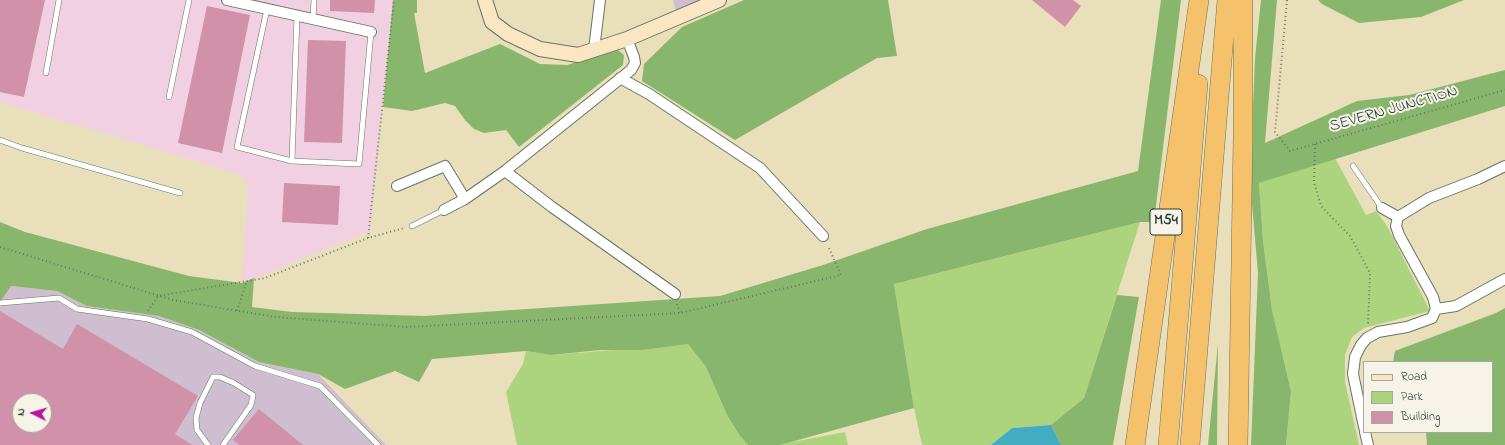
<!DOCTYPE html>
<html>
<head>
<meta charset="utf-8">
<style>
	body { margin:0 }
	#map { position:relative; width:1505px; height:445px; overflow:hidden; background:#eadfbb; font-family:"Indie Flower",sans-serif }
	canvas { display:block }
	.legend { position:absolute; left:1363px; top:361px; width:130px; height:72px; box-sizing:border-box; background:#f7f3e8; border:1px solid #a1aaa0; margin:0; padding:5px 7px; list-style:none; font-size:12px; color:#1f3d34 }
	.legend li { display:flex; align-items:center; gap:8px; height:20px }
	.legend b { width:20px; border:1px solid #a1aaa0 }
	.north { position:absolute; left:12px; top:393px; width:40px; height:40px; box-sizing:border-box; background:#f7f3e8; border:1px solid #a1aaa0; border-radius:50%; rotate:275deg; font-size:11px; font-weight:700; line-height:16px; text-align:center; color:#1f3d34 }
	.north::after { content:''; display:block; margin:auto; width:14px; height:18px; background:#b5179e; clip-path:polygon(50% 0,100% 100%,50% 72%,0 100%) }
</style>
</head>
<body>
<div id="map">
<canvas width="1505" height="445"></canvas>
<ul class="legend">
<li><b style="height:5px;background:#fbe6c4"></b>Road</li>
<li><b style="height:11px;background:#acd47e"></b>Park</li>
<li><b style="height:11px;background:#d091a9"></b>Building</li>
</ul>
<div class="north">N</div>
</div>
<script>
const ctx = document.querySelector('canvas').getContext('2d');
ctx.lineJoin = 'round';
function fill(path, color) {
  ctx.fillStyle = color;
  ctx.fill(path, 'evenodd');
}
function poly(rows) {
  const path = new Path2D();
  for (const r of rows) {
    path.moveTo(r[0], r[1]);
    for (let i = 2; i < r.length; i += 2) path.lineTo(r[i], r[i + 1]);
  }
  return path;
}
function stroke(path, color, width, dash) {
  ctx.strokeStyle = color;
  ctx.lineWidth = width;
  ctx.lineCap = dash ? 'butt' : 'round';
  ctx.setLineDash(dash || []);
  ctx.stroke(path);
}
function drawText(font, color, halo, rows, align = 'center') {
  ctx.font = font + ' "Indie Flower",sans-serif';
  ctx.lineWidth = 4;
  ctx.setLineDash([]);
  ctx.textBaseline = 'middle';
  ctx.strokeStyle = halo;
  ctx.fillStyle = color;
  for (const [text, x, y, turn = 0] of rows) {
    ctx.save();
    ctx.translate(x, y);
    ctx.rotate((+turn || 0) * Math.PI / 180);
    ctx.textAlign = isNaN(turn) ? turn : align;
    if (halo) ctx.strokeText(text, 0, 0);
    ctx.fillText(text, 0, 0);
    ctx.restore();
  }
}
const built = poly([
	[0,0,393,0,370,231,242,283,248,185,242,175,0,102]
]);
const industrial = poly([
	[673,0,700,0,676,12],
	[10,286,57,291,87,306,159,316,199,330,259,362,318,374,386,445,0,445,0,302],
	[20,401,44,401,44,425,20,425]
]);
const green = poly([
	[1335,158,1366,215,1376,211,1387,226,1430,311,1364,328,1352,337,1345,355,1345,382,1359,445,1286,445,1291,391,1272,310,1263,241,1259,183],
	[1140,222,1084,398,1051,425,1012,428,991,445,922,445,914,408,894,284],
	[688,344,706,367,727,415,740,436,748,445,517,445,506,392,523,364,526,351,551,355],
	[845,432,848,445,782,445,782,444]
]);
const forest = poly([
	[393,0,417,0,417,13,414,13,425,73,500,44,540,64,567,65,618,50,624,55,623,65,519,147,506,130,484,133,474,129,465,120,455,106,445,103,412,111,383,107],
	[744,0,888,0,897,56,877,58,735,140,642,81,644,64,682,27],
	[1161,0,1181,0,1154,222,1140,222,894,284,914,408,780,445,748,445,740,436,727,415,706,367,688,344,642,350,601,350,551,355,526,351,432,359,419,382,395,371,345,389,318,374,259,362,199,330,159,316,87,306,57,291,11,286,0,302,0,222,25,232,189,276,242,283,254,278,252,307,292,312,424,316,720,296,823,265,927,229,1138,171],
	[1261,0,1277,0,1265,143,1357,101,1409,95,1505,70,1505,106,1259,183,1263,241,1272,310,1291,391,1286,445,1251,445,1258,273,1250,181,1255,58],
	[1318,0,1464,0,1421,17,1359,23,1322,4],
	[1117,295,1139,297,1113,445,1061,445,1051,425,1084,398],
	[1505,308,1505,445,1427,445,1426,432,1492,432,1492,362,1393,362,1395,351,1496,313],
	[1218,343,1217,445,1208,445]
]);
const water = poly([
	[1051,425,1061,445,991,445,1012,428]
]);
const building = poly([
	[0,0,45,0,24,97,0,92],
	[330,0,375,0,374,13,330,11],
	[1032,0,1073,0,1081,6,1065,27],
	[207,6,250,15,222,153,178,143],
	[308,40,346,41,342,143,304,142],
	[284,183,340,186,338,225,282,222],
	[0,311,63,349,77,324,198,396,175,434,192,445,0,445],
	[20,401,44,401,44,425,20,425],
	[259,409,303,445,239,445,233,440]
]);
const path = poly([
	[1287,0,1275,132,1290,151,1505,90],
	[1315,144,1314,182,1321,206,1350,236,1370,273,1368,325],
	[368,238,394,0],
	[0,247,173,300,275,317,406,327,680,313,841,275,828,246],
	[677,304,680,313],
	[148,311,158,296,265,278,368,238,404,228],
	[237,311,247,281]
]);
const lane = poly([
	[267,9,237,147,292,161],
	[297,16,292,161,359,164,371,32],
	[313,19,314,0],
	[46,73,59,0],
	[169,97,189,0],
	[0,140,22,148,180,193],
	[1353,166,1382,208],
	[412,226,444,210],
	[0,303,59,298,77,309,148,319,192,332,255,366,320,386,378,445],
	[208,445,197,430,196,418,200,403,213,377,220,377,234,383,253,395,251,405,223,445]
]);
const street = poly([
	[227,0,371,32],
	[594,50,600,0],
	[620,78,649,94,760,168,823,236],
	[505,171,552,207,675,294],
	[397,186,445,166,465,199],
	[1382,208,1398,217],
	[444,210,465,199,505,171,631,70,635,63,634,57,627,39],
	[1436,309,1433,297,1399,235,1396,226,1398,217,1429,198,1478,179,1505,166],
	[1436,309,1456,306,1505,279],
	[1364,427,1353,374,1355,357,1361,345,1367,338,1378,332,1407,327,1432,318,1436,309],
	[1365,432,1368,445]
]);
const secondary = poly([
	[485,0,492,22,508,34,540,49,578,55,627,39,719,0]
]);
const highway = poly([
	[1135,445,1199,0],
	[1168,445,1198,84],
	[1190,445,1227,0],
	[1238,445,1243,137,1243,0]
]);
const shields = [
	[1166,222,32]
];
const shieldNames = [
	["M54",1166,222]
];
const streetNames = [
	["SEVERN JUNCTION",1394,110,-16]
];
fill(built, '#f1d0e2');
fill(industrial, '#cebed0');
fill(green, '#acd47e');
fill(forest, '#89b66d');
fill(water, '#42adc1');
fill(building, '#d091a9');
stroke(lane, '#667663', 6);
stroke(street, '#667663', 12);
stroke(secondary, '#667663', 16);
stroke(highway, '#667663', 20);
stroke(path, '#667663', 2, [1, 3]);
stroke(lane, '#fff', 5);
stroke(street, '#fff', 10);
stroke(secondary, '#fbe6c4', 14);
stroke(highway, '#f5c16b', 19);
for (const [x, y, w] of shields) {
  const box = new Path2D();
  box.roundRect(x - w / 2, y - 13, w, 26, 3);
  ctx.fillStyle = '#f7f3e8';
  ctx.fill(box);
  stroke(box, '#1f3d34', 1);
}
drawText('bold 15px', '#1f3d34', null, shieldNames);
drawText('16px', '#1f3d34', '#f7f3e8', streetNames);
</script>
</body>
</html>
